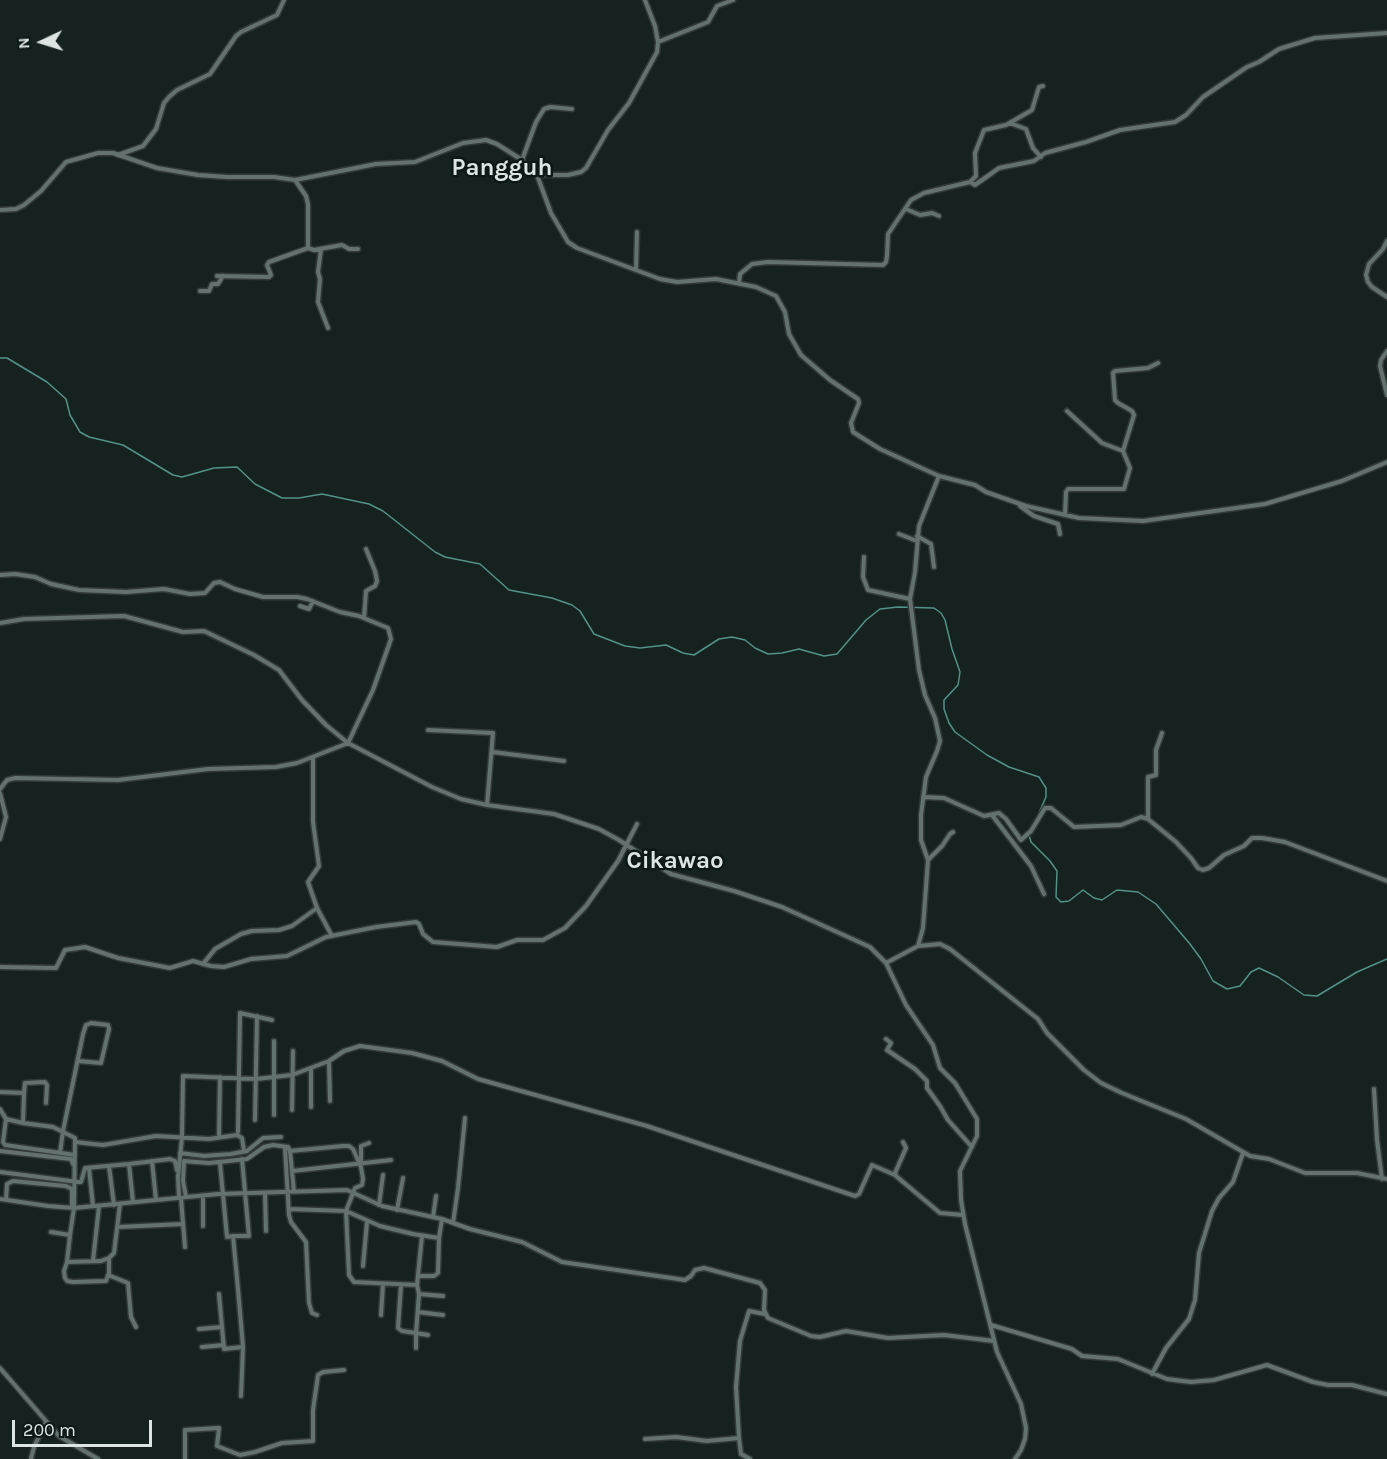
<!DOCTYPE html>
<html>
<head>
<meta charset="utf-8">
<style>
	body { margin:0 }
	#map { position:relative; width:1387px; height:1459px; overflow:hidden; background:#16221f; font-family:Karla,sans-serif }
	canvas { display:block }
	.north { position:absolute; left:12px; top:12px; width:60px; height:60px; -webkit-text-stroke:4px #0d1916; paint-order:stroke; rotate:266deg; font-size:16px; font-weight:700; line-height:24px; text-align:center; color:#dde5e3 }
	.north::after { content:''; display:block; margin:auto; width:21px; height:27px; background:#dde5e3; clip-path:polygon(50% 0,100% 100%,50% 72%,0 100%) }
	.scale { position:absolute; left:12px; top:1420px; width:140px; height:27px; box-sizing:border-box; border:3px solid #dde5e3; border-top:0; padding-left:8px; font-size:18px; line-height:21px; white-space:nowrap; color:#dde5e3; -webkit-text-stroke:4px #0d1916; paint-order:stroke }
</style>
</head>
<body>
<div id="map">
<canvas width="1387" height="1459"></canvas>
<div class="north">N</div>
<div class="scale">200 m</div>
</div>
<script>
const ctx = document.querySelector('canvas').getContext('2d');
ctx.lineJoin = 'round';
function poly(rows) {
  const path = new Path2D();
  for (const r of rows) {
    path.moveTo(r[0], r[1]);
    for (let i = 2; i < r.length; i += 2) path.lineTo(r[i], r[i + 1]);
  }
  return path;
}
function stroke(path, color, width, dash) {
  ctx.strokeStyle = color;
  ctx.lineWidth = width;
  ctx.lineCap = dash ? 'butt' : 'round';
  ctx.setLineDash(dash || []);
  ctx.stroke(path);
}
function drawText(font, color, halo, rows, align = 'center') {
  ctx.font = font + ' Karla,sans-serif';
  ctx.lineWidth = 5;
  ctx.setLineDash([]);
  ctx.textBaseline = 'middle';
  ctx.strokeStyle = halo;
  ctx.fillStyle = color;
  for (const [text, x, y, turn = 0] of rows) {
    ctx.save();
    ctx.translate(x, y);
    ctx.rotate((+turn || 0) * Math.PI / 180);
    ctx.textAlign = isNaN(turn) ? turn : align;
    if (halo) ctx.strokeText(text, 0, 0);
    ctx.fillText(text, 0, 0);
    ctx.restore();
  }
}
const stream = poly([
	[0,358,7,358,47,382,66,399,70,415,80,432,89,437,123,445,173,475,182,477,214,468,237,467,255,484,282,498,299,498,322,494,369,504,383,511,435,552,445,557,480,564,509,590,552,598,572,605,580,611,594,634,625,646,640,648,666,645,683,653,694,655,719,639,732,637,745,640,755,648,768,654,782,653,799,649,824,656,837,654,866,620,880,609,898,607,934,608,941,613,945,620,952,649,960,672,958,685,944,700,944,709,949,723,955,732,987,755,1009,767,1039,777,1046,788,1046,797,1038,815],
	[1029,831,1036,820],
	[1029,835,1031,842,1050,861,1057,871,1056,897,1061,902,1069,901,1083,890,1094,898,1102,900,1117,890,1138,892,1156,904,1190,944,1201,959,1213,981,1227,989,1240,986,1251,972,1259,968,1278,977,1304,995,1317,996,1357,972,1387,959]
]);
const minor = poly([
	[658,42,708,22,717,6,733,0],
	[1010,123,1026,129,1033,148,1041,157],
	[118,155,143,146,156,129,164,103,169,97,177,90,210,74,236,36,241,32,277,15,284,0],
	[522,160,536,122,544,109,550,107,572,109],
	[537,175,568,175,581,172,586,168,608,130,629,103,657,52,658,42,655,26,645,0],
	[970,182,975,185,999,168,1034,161,1045,153,1086,142,1120,130,1175,122,1186,115,1203,97,1247,67,1259,62,1279,49,1292,45,1315,38,1387,33],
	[906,209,920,215,932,213,939,216],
	[0,210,16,209,24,205,41,191,66,162,98,153,113,153,157,168,198,175,227,177,274,177,295,180,376,164,415,162,463,143,486,140,497,144,522,160,537,175,551,213,568,242,577,248,660,279,677,282,716,279,756,287,776,296,785,312,789,334,801,355,830,380,858,399,859,403,851,423,853,432,880,449,939,476,975,485,986,492,1026,506,1079,518,1143,521,1265,504,1342,481,1387,462],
	[1387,241,1383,249,1369,264,1366,275,1368,282,1372,287,1387,297],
	[308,248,314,250,342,245,349,249,358,249],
	[321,249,318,272,320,279,318,302,328,328],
	[636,269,637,232],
	[217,276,269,277,271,275,267,265,269,262,308,248,308,204,306,196,295,180],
	[739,283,740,274,752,264,768,262,883,265,886,262,887,256,888,234,911,200,924,193,970,182,976,176,975,153,984,130,1006,125,1032,110,1039,87,1043,86],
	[200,291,209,291,212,284,218,284,223,276],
	[1387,351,1381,360,1380,366,1387,395],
	[1067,411,1102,443,1123,451],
	[1020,506,1034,516,1058,524,1060,534],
	[1065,515,1066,492,1068,489,1124,489,1130,468,1123,451,1134,415,1132,411,1118,403,1115,400,1113,373,1115,371,1148,368,1158,363],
	[899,534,917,541],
	[917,536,931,544,934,567],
	[864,557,863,577,868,590,910,599],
	[0,575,15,574,35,577,51,584,79,590,126,592,164,589,190,594,205,593,214,583,220,582,235,589,263,597,297,597,307,599,340,612,359,616,388,628,391,639,373,690,348,743,326,725,302,700,279,670,254,655,204,631,183,632,124,616,24,619,0,623],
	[300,606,309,609,313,601],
	[364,618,366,591,375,586,377,581,375,571,366,549],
	[428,730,493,733,487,805],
	[493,752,564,761],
	[313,757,313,822,319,866,308,882,317,908,332,936],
	[0,789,7,780,15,778,118,780,208,769,276,767,297,763,348,743,432,787,461,799,487,805,554,814,599,829,619,840,671,874,734,891,782,907,870,947,886,963,906,1005,933,1045,940,1068,955,1083,977,1119,977,1136,960,1171,961,1200,965,1224,997,1352,1021,1404,1026,1428,1025,1439,1021,1450,1015,1459],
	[0,793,6,817,0,839],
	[923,797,944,798,984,816,999,813,1006,819,1021,840,1031,831,1045,808,1051,808,1074,827,1121,825,1141,817,1148,819,1176,842,1191,858,1198,868,1203,870,1209,868,1224,855,1244,846,1252,838,1262,838,1285,842,1387,881],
	[992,815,1031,866,1044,894],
	[1148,819,1148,777,1156,775,1156,750,1162,733],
	[928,860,942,846,950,834,953,832],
	[918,946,940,944,950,949,1038,1019,1047,1033,1084,1070,1101,1083,1122,1093,1186,1119,1250,1156,1269,1159,1305,1173,1357,1173,1387,1179],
	[886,963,918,946,923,928,928,860,921,840,921,815,926,777,937,751,940,741,935,718,925,695,919,670,910,599,915,572,919,526,939,476],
	[203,964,215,949,241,934,252,931,279,930,292,926,317,908],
	[0,967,56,968,65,950,85,947,118,958,170,968,193,961,211,966,224,967,251,959,287,956,326,937,376,927,416,922,419,924,423,934,433,942,497,947,517,940,543,940,565,928,586,906,618,861,637,824],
	[886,1039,891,1043,887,1050,915,1069,927,1081,927,1088,940,1106,948,1120,972,1147],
	[329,1061,330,1101],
	[311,1068,311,1107],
	[1374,1089,1377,1140,1382,1179],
	[0,1092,24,1093,23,1123],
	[24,1093,25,1083,45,1082,47,1085,46,1103],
	[0,1109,6,1119,23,1123,53,1127,75,1138,74,1208,70,1235],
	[292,1110,293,1051],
	[274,1115,274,1041],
	[6,1119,3,1142,5,1145,75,1155],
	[255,1120,257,1016],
	[238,1132,240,1013,272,1020],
	[219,1135,220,1077],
	[75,1142,103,1145,156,1136,209,1139,237,1135,242,1138,244,1151],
	[903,1142,906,1148,895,1173,896,1176,940,1213,963,1215],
	[285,1147,289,1215,291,1222,306,1242,309,1303,312,1313,317,1315],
	[0,1151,71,1159,73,1164],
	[290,1151,343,1146,349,1146,353,1149,361,1167,363,1179,362,1185,355,1188,346,1211,349,1275,354,1282,417,1285,422,1236],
	[60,1153,63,1131,83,1034,86,1025,91,1023,108,1025,109,1029,101,1063,78,1061],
	[180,1153,204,1156,231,1154,247,1151,263,1138,281,1137],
	[152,1161,156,1200],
	[220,1163,227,1237,233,1236,238,1289,243,1347,241,1396],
	[361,1163,361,1146,369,1143],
	[109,1166,114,1205],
	[89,1168,93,1206],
	[292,1171,391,1160],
	[0,1172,78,1182,81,1182,85,1168,129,1164],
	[265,1193,266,1231],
	[203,1196,203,1226],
	[186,1197,183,1181,184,1161,209,1163,247,1159,264,1147,273,1145,288,1147,290,1151,294,1192],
	[179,1198,178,1177,182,1137,183,1076,256,1079,292,1075,329,1061,344,1051,360,1046,412,1053,442,1061,478,1079,647,1126,855,1196,859,1194,872,1165,895,1175],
	[181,1198,185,1247],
	[0,1199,48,1206,74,1208,218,1194,347,1190,382,1206,442,1219,470,1229,522,1242,562,1262,685,1280,691,1276,695,1270,704,1268,760,1283,765,1290,764,1310,768,1318,811,1336,820,1337,846,1331,888,1338,944,1335,994,1341],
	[6,1200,7,1184,13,1181,66,1186,72,1189,72,1207],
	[133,1202,129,1164,170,1159,175,1161,177,1170],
	[379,1205,383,1175],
	[289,1209,346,1211,380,1226,413,1234,439,1238,442,1219],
	[397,1210,403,1178],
	[433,1217,436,1196],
	[453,1223,458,1188,465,1118],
	[118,1227,183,1224],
	[51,1232,70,1235,67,1262],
	[234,1236,249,1236,242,1159],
	[109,1258,109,1273,106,1281,73,1282,67,1281,65,1278,64,1271,67,1262,101,1261,109,1258,114,1253,120,1204],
	[93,1261,99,1206],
	[363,1266,367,1222],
	[108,1275,128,1283,131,1317,136,1327],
	[419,1276,434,1276,438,1273,439,1238],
	[401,1285,398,1328,402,1331,416,1333,416,1348],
	[417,1285,419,1294,416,1333,428,1335],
	[219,1294,224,1349,243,1347],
	[419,1294,443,1296],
	[418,1312,443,1315],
	[381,1315,383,1284],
	[991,1325,1072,1349,1082,1356,1118,1359,1167,1379,1191,1382,1214,1380,1267,1365,1313,1382,1328,1385,1352,1385,1387,1394],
	[199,1329,222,1327],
	[202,1347,224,1345],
	[0,1368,59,1436,98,1459],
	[1152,1374,1166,1348,1189,1319,1195,1300,1199,1253,1212,1211,1219,1198,1233,1182,1243,1153],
	[645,1439,676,1437,707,1441,739,1438],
	[31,1459,34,1447,46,1422],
	[185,1459,185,1430,219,1428,217,1446,240,1455,255,1452,282,1443,313,1441,313,1410,318,1375,323,1372,344,1370],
	[750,1459,741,1454,739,1438,736,1387,740,1341,749,1311,765,1314]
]);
const quarterNames = [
	["Pangguh",502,168],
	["Cikawao",675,861]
];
stroke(stream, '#529289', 1.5);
stroke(minor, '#333b39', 7);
stroke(minor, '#63726e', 4);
drawText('bold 24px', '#dde5e3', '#0d1916', quarterNames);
</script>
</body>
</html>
